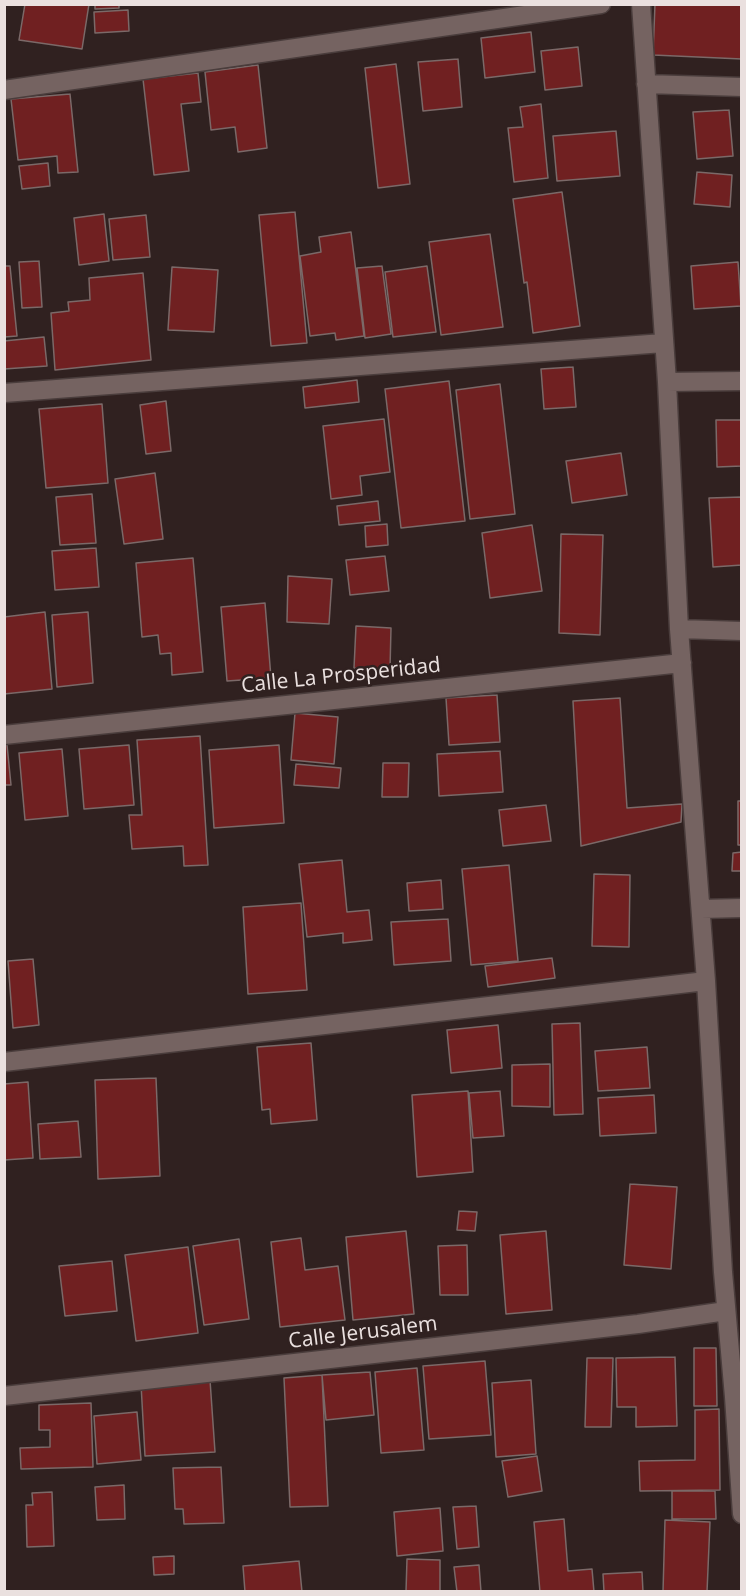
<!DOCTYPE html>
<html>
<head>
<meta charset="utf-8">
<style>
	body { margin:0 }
	#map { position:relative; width:746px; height:1596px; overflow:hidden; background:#302120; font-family:"Open Sans",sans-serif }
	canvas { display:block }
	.frame { position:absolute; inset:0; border:6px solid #eae0df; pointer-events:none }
</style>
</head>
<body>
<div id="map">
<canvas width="746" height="1596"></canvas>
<div class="frame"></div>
</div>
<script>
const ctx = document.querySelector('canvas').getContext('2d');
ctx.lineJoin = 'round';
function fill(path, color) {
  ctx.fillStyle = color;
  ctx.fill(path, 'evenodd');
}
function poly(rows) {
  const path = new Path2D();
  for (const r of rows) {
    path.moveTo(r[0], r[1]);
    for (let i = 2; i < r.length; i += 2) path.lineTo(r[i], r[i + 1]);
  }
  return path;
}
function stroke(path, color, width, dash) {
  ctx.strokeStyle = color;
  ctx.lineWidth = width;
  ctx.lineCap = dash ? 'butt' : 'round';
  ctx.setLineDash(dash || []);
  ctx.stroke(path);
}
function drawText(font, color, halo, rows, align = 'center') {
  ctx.font = font + ' "Open Sans",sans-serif';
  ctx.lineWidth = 5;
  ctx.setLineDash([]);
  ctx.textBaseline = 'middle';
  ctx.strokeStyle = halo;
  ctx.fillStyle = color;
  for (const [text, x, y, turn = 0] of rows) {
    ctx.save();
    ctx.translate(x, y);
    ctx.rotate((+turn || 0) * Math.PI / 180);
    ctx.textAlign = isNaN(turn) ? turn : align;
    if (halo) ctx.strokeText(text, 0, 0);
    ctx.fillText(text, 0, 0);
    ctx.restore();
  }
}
const building = poly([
	[25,4,89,4,82,49,19,40,25,4],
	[95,4,119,4,119,8,95,9,95,4],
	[655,4,742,4,742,59,653,55,655,4],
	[128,10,129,31,95,33,94,12,128,10],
	[531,32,535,72,485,78,481,38,531,32],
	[578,47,582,86,545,90,541,51,578,47],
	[458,59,462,107,423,111,418,62,458,59],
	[396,64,410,184,378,188,365,68,396,64],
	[258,65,267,148,238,152,235,127,211,130,205,72,258,65],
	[198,73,201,102,181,104,189,171,154,175,143,79,198,73],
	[70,94,78,172,58,173,57,156,18,160,11,99,70,94],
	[541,104,548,178,514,182,508,128,523,127,520,107,541,104],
	[729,110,733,156,697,159,693,112,729,110],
	[616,131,620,176,557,181,553,136,616,131],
	[48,163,50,186,22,189,19,166,48,163],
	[697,172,732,175,730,207,694,204,697,172],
	[562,192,580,326,533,333,527,282,524,283,513,199,562,192],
	[295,212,307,343,271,346,259,215,295,212],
	[104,214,109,261,79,265,74,218,104,214],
	[146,215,150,257,113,260,109,219,146,215],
	[351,232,364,336,336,340,335,333,310,336,300,256,321,252,319,237,351,232],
	[490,234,503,327,441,335,429,242,490,234],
	[39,261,42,307,22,308,19,262,39,261],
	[738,262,741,306,694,309,691,266,738,262],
	[4,266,10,266,17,336,4,337,4,266],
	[382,266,391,334,365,338,357,268,382,266],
	[427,266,436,332,393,337,385,272,427,266],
	[172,267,218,270,214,332,168,330,172,267],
	[143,273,151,360,55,370,51,313,69,311,68,302,90,300,89,278,143,273],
	[44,337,47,366,4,369,4,341,44,337],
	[573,367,576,407,544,409,541,369,573,367],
	[357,380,359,402,305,408,303,387,357,380],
	[449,381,465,521,401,528,385,389,449,381],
	[500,384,515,514,470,519,456,390,500,384],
	[166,401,171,451,146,454,140,405,166,401],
	[102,404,108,483,46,488,39,409,102,404],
	[384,419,390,472,360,476,362,495,331,499,323,426,384,419],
	[716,420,742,420,742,466,717,467,716,420],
	[621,453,627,495,572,503,566,461,621,453],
	[155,473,163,539,124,544,115,479,155,473],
	[92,494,96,543,60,545,56,497,92,494],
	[742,497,742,565,713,567,709,498,742,497],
	[378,501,380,521,339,525,337,506,378,501],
	[387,524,388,545,366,547,365,526,387,524],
	[532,525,542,591,490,598,482,533,532,525],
	[561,534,603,535,600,635,559,633,561,534],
	[96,548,99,587,55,590,52,551,96,548],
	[385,556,389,591,350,595,346,560,385,556],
	[193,558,203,672,172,675,171,653,160,654,158,635,142,637,136,563,193,558],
	[288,576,332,579,329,624,287,622,288,576],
	[265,603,271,678,227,681,221,607,265,603],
	[45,612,52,689,4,694,4,617,45,612],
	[88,612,93,683,57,687,52,615,88,612],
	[356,626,391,628,390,669,354,668,356,626],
	[497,695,500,742,449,745,446,698,497,695],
	[620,698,627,808,682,804,681,822,581,846,573,701,620,698],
	[295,713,338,717,334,764,291,760,295,713],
	[200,736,208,865,184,866,183,846,132,849,129,815,142,815,137,740,200,736],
	[4,745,7,745,11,785,4,785,4,745],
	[129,745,134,805,84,809,79,749,129,745],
	[279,745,284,823,214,828,209,750,279,745],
	[62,749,68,816,25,820,19,753,62,749],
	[500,751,503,792,439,796,437,754,500,751],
	[383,763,409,763,408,797,382,797,383,763],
	[296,764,341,768,339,788,294,785,296,764],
	[738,801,742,801,742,845,738,845,738,801],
	[546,805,551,841,503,846,499,810,546,805],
	[742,852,742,871,732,871,733,853,742,852],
	[342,860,347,912,369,910,372,940,343,943,343,933,307,937,299,864,342,860],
	[509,865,518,961,471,965,462,869,509,865],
	[594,874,630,875,629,947,592,946,594,874],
	[441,880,443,909,409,911,407,883,441,880],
	[301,903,307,990,248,994,243,907,301,903],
	[448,919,451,961,394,965,391,922,448,919],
	[552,958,555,978,488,987,485,966,552,958],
	[33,959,39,1025,13,1028,8,961,33,959],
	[580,1023,583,1114,554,1115,552,1024,580,1023],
	[498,1025,502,1068,451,1073,447,1030,498,1025],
	[311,1043,317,1120,271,1124,270,1109,262,1110,257,1047,311,1043],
	[647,1047,650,1088,598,1091,595,1051,647,1047],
	[550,1064,550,1107,512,1106,512,1065,550,1064],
	[156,1078,160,1176,98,1179,95,1080,156,1078],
	[28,1082,33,1158,4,1160,4,1084,28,1082],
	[468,1091,473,1172,417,1177,412,1095,468,1091],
	[500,1091,504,1136,473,1138,469,1093,500,1091],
	[654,1095,656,1133,600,1136,598,1098,654,1095],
	[78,1121,81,1157,40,1159,38,1124,78,1121],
	[630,1184,677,1187,671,1269,624,1265,630,1184],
	[459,1211,477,1212,475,1231,457,1230,459,1211],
	[406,1231,414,1314,353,1320,346,1237,406,1231],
	[546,1231,552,1310,506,1314,500,1235,546,1231],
	[301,1238,305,1270,338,1266,345,1320,280,1327,271,1242,301,1238],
	[239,1239,249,1319,204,1325,193,1246,239,1239],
	[467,1245,468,1295,440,1295,438,1246,467,1245],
	[188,1247,198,1333,136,1341,125,1255,188,1247],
	[112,1261,117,1311,65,1316,59,1266,112,1261],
	[694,1348,716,1348,717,1406,694,1406,694,1348],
	[675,1357,677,1426,636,1427,636,1407,617,1407,616,1358,675,1357],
	[587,1358,613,1358,611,1427,585,1427,587,1358],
	[485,1361,491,1435,429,1439,423,1366,485,1361],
	[417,1368,424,1450,381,1453,375,1372,417,1368],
	[370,1372,374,1415,326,1420,322,1375,370,1372],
	[322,1375,328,1506,290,1507,284,1378,322,1375],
	[210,1380,215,1452,145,1456,141,1384,210,1380],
	[531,1380,536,1454,496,1457,492,1383,531,1380],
	[91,1403,93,1467,21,1469,20,1448,50,1447,50,1430,39,1430,39,1405,91,1403],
	[719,1409,720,1490,640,1491,639,1461,695,1460,695,1410,719,1409],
	[137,1412,141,1460,97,1464,94,1416,137,1412],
	[537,1456,542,1491,508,1497,502,1461,537,1456],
	[221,1467,224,1523,184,1524,183,1509,175,1509,173,1468,221,1467],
	[124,1485,125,1519,97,1520,95,1487,124,1485],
	[672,1491,715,1491,716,1519,672,1519,672,1491],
	[52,1492,54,1546,27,1547,26,1505,33,1505,32,1493,52,1492],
	[476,1506,479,1547,457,1549,453,1507,476,1506],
	[440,1508,443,1551,397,1556,394,1512,440,1508],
	[564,1519,568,1571,592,1569,594,1592,540,1592,534,1522,564,1519],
	[665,1520,710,1522,707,1592,663,1592,665,1520],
	[174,1556,174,1574,154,1575,153,1557,174,1556],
	[407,1559,440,1560,440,1592,406,1592,407,1559],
	[299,1561,302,1592,245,1592,243,1566,299,1561],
	[479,1565,481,1592,457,1592,454,1567,479,1565],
	[642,1572,643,1592,604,1592,603,1574,642,1572]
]);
const street = poly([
	[641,4,667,382,679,629,706,981,723,1272,734,1397,742,1514],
	[646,84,742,87],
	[4,90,601,4],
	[667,382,742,381],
	[4,393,663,343],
	[679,629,742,631],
	[4,735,682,663],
	[701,909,742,908],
	[4,1062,706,981],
	[4,1396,638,1324,726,1311]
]);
const streetNames = [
	["Calle La Prosperidad",341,676,-6],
	["Calle Jerusalem",363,1333,-7]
];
fill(building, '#702021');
stroke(building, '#7b6968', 1.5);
stroke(street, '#4a3d3c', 21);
stroke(street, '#756361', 18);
drawText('21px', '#eae0df', '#302120', streetNames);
</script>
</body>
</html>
